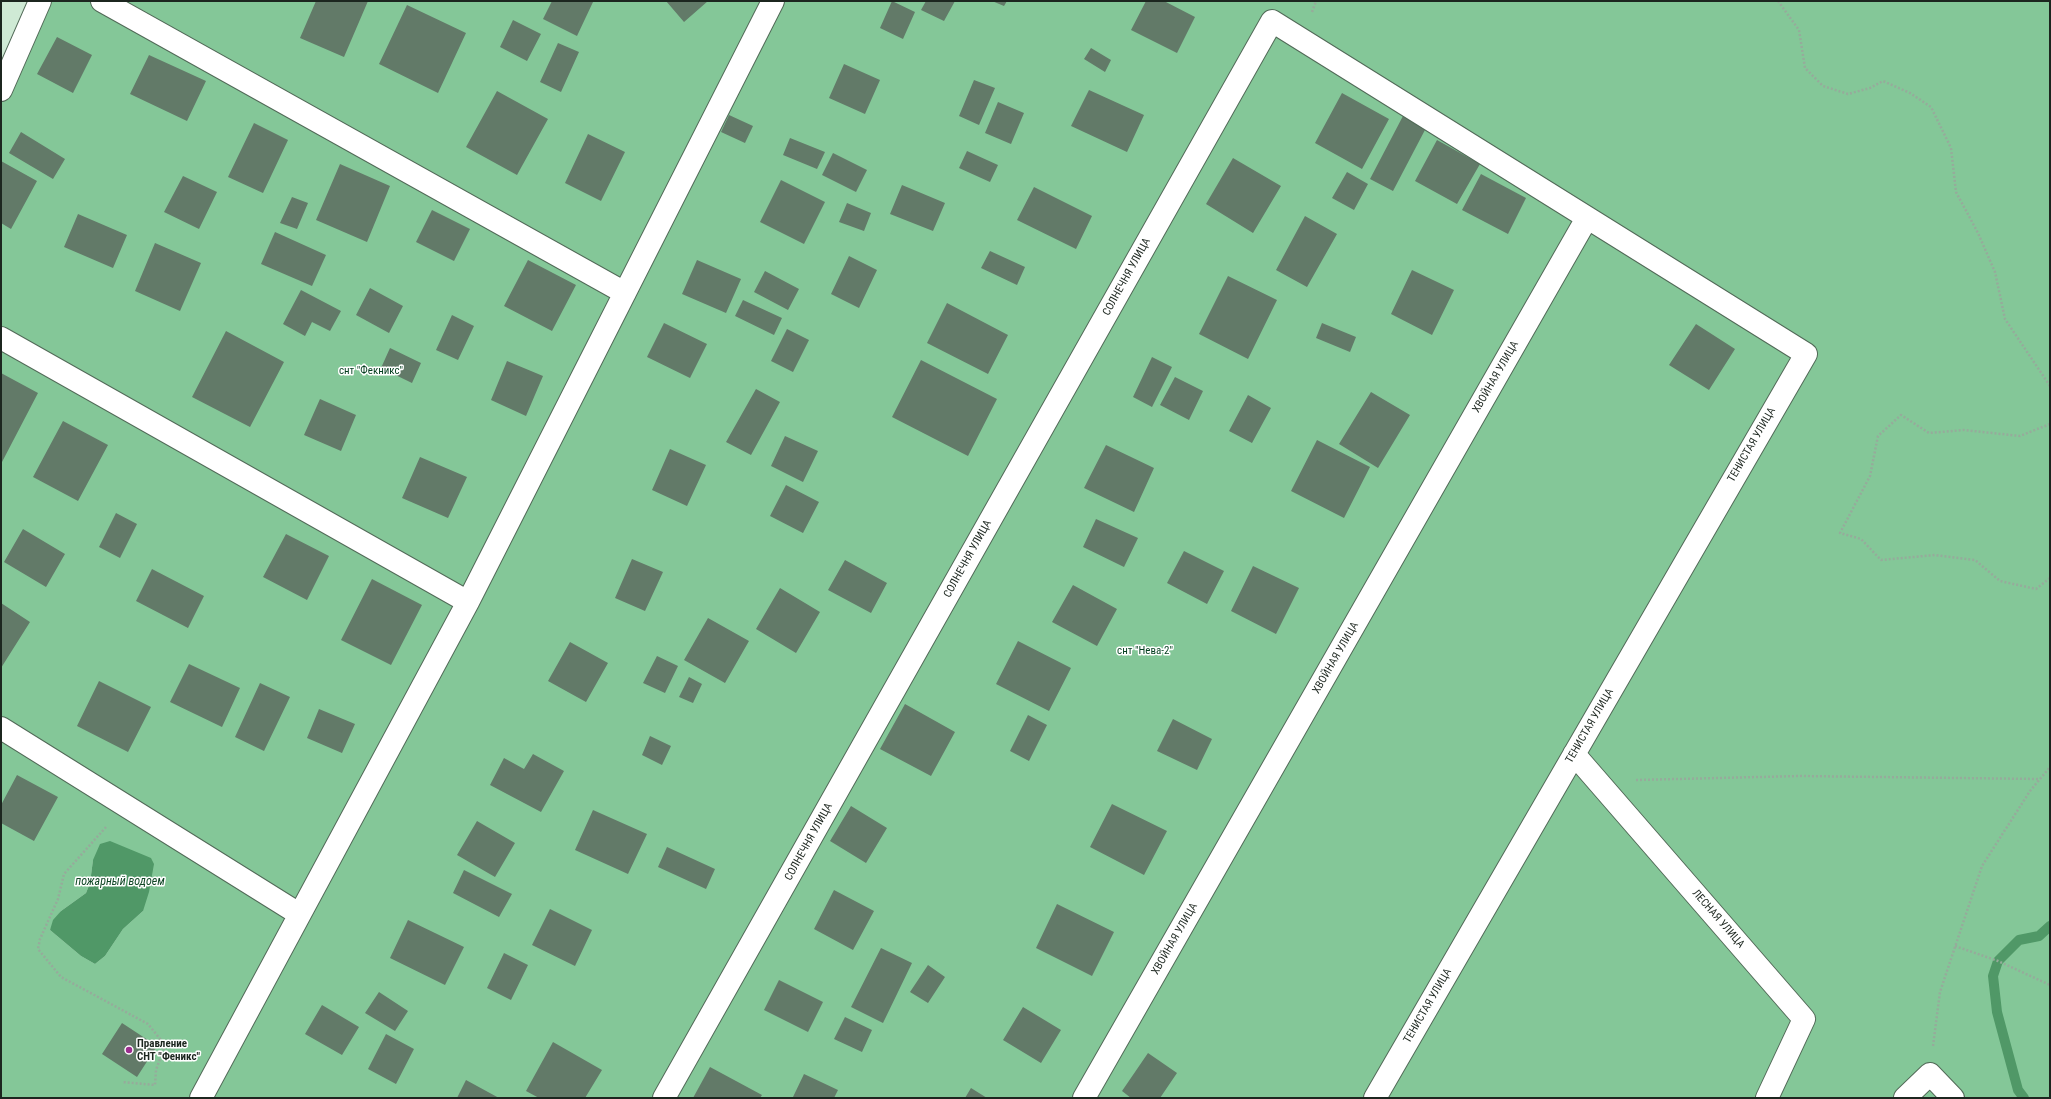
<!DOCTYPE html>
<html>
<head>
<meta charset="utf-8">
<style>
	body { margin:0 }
	#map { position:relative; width:2051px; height:1099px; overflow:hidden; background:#cfead5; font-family:"Roboto Condensed",sans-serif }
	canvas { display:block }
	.frame { position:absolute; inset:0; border:2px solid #1c261f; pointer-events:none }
</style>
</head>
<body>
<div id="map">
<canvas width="2051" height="1099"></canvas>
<div class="frame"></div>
</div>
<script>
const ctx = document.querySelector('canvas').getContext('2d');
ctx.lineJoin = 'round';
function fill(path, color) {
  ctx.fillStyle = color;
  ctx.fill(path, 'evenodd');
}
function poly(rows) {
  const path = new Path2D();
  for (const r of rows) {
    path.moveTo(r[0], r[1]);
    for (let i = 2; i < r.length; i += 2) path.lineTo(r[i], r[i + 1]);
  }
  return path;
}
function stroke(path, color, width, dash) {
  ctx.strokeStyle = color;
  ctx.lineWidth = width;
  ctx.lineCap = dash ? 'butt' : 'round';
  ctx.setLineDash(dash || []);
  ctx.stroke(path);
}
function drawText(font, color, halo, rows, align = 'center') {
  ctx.font = font + ' "Roboto Condensed",sans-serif';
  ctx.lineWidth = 3;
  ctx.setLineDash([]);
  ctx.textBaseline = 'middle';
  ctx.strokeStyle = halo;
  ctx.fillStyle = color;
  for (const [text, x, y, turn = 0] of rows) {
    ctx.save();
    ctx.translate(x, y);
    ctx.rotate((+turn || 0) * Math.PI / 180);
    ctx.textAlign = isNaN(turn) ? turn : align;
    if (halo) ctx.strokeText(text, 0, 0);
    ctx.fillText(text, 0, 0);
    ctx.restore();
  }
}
const green = poly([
	[41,1,2050,1,2050,1098,1,1098,1,90],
	[93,860,143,911,123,929,105,956,95,964,81,956,50,930,61,911,86,893,90,883]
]);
const water = poly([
	[110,841,151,858,154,864,149,892,143,911,123,929,105,956,95,964,81,956,50,930,53,920,61,911,86,893,90,883,93,860,100,844]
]);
const stream = poly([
	[2024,1098,2018,1090,1997,1012,1993,976,1998,961,2019,940,2039,936,2050,926]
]);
const building = poly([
	[316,1,368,1,344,57,300,38],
	[552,1,593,2,577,36,543,19],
	[666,1,708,1,684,22],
	[892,1,915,12,903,39,880,28],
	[926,1,955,1,944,21,921,10],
	[992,1,1007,1,1004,6],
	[1146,1,1164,1,1195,17,1177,53,1131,30],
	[407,5,466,33,438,93,379,64],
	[513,20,541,34,527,61,500,47],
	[57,37,92,55,73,93,37,74],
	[558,43,579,52,561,92,540,82],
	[1091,48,1111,60,1105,72,1084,59],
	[149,55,206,81,187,121,130,94],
	[844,64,880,80,865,114,829,98],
	[974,80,995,88,979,125,959,116],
	[1089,90,1144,115,1127,152,1071,126],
	[497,91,548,119,517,175,466,147],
	[1342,93,1389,119,1362,169,1315,143],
	[998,102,1024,113,1011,144,985,133],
	[729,115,753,126,745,143,721,132],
	[1403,116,1426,128,1393,191,1370,179],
	[254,123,288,140,263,193,228,177],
	[21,132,65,159,53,179,9,153],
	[588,134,625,152,601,201,565,183],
	[790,138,825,152,817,169,783,155],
	[1437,140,1480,164,1457,204,1415,181],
	[967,151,998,165,990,182,959,168],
	[833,153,867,170,856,192,822,175],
	[1233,158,1281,186,1253,233,1206,204],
	[1,161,37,181,11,229,1,223],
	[340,164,390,186,367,242,316,220],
	[1347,172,1368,184,1354,210,1332,198],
	[1481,174,1526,198,1508,234,1462,210],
	[183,176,217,192,199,229,164,212],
	[781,180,825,202,804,244,760,222],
	[902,185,945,203,933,231,890,214],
	[1034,187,1092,216,1076,249,1017,220],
	[292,197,308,203,297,229,280,223],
	[847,203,871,213,864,231,839,222],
	[432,210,470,229,454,261,416,242],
	[78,214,127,235,113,268,64,247],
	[1305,216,1337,234,1307,287,1276,270],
	[275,232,326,255,312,286,261,264],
	[155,243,201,263,180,311,135,291],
	[990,251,1025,267,1017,285,981,268],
	[849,256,877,270,859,308,831,294],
	[528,260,576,285,552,331,504,306],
	[697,260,741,279,726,313,682,294],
	[1412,270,1454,290,1432,335,1391,314],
	[765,271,799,289,788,310,754,292],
	[1228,276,1277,300,1248,359,1199,334],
	[370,288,403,306,389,333,356,315],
	[301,290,341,311,330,331,312,322,305,336,283,324],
	[743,300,782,318,774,335,735,316],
	[947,303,1008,335,988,374,927,343],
	[452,315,474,326,458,360,436,350],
	[664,323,707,344,690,378,647,357],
	[1322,323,1356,337,1350,352,1316,338],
	[1696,324,1735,349,1709,390,1669,365],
	[787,329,809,340,793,372,771,361],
	[226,331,284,362,250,427,192,397],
	[390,348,421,363,412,383,381,368],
	[1152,357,1172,367,1152,407,1133,397],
	[921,360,997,399,968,456,892,417],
	[507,361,543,376,526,416,491,400],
	[1,373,38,393,2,462,1,461],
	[1175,377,1203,391,1189,420,1160,405],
	[756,389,780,402,751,455,726,442],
	[1371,392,1410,415,1378,468,1339,444],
	[1248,395,1271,408,1252,443,1229,431],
	[320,399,356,415,341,451,304,435],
	[63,421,108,445,78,501,33,477],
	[785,436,818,451,803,482,771,466],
	[1317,440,1370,467,1344,518,1291,491],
	[1106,445,1154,468,1134,512,1084,488],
	[670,449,706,465,687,506,652,490],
	[420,457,467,477,448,518,402,498],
	[786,485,819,502,803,533,770,516],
	[116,513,137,524,120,558,99,547],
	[1096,519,1138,538,1124,567,1083,547],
	[23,529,65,554,46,587,4,562],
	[286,534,329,556,307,600,263,577],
	[1184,551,1224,571,1207,604,1167,583],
	[632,559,663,572,645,611,615,598],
	[845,560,887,583,871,613,828,590],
	[1253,566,1299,588,1276,634,1231,611],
	[152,569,204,596,188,628,136,601],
	[372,579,422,605,391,665,341,640],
	[1073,585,1117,609,1097,646,1052,622],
	[780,588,820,612,796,653,756,629],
	[1,603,30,622,1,668],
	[708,618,749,641,725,683,684,660],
	[1018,641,1071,668,1049,711,996,684],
	[570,642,608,663,586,702,548,681],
	[657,656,678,666,665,693,643,683],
	[189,664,240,688,222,727,170,702],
	[689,677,702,684,693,703,679,697],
	[99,681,151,707,128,752,77,726],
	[260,683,290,697,264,751,235,737],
	[905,704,955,732,931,776,880,749],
	[319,709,355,724,342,753,307,738],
	[1028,715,1047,725,1029,761,1010,751],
	[1173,719,1212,739,1197,770,1157,751],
	[650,736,671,746,662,765,642,755],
	[533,754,564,771,541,812,490,785,504,758,524,769],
	[17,775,58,797,34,841,1,823,1,805],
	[1112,804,1167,831,1144,875,1090,847],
	[851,806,887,828,866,863,830,841],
	[593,810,647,834,628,874,575,850],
	[477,821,515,843,495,877,457,855],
	[667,847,715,869,706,889,658,867],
	[464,870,512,894,499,917,453,893],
	[834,890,874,911,853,950,814,929],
	[1057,904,1114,932,1092,976,1036,948],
	[550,909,592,930,575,966,532,945],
	[408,920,464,947,445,985,390,958],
	[881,948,912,963,883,1023,851,1007],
	[504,953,528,965,511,1000,487,988],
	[928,965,945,977,928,1003,910,992],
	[779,980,823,1002,808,1032,764,1010],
	[379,992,408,1011,395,1031,365,1013],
	[322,1005,359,1027,342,1055,305,1034],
	[1023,1007,1061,1030,1041,1063,1003,1040],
	[845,1017,872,1030,862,1052,834,1039],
	[122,1023,157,1046,137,1077,102,1054],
	[386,1034,414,1049,396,1084,368,1069],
	[553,1042,602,1070,585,1098,539,1098,526,1091],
	[1148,1053,1177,1073,1160,1098,1131,1098,1122,1091],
	[710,1067,762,1095,760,1098,693,1098],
	[804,1074,838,1090,834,1098,793,1097],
	[466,1080,499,1098,457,1098],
	[971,1088,987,1098,965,1098]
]);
const path = poly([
	[1778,1,1799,30,1805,68,1823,86,1848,94,1870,88,1883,81,1910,93,1931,107,1951,148,1956,192,1978,233,1995,272,2005,319,2050,386],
	[1312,12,1316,1],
	[2050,424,2020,436,1964,430,1929,433,1901,415,1878,436,1870,476,1840,533,1861,539,1881,560,1935,555,1975,560,2000,581,2036,589,2050,578],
	[1636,780,1800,776,2039,779],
	[106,827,64,874,58,899,40,939,38,949,61,977,148,1024,165,1045,156,1070,155,1085,122,1082],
	[1955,946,1998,961,2050,985],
	[1933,1046,1940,992,1982,866,2030,791,2050,767]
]);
const street = poly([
	[102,1,625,293],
	[1,90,40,1],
	[1,338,468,602],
	[1,728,299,914],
	[1574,754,1804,1019,1767,1098],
	[201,1098,468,602,773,1],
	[664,1098,1272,21,1806,354,1375,1098],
	[1084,1098,1587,218],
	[1905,1098,1930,1074,1953,1098]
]);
const markers = [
	[129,1050,4,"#9b2f8f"]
];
const streetNames = [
	["СОЛНЕЧНЯ УЛИЦА",1127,277,-61],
	["ХВОЙНАЯ УЛИЦА",1496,377,-60],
	["ТЕНИСТАЯ УЛИЦА",1752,445,-60],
	["СОЛНЕЧНЯ УЛИЦА",968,559,-61],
	["ХВОЙНАЯ УЛИЦА",1336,658,-60],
	["ТЕНИСТАЯ УЛИЦА",1590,726,-60],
	["СОЛНЕЧНЯ УЛИЦА",809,842,-61],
	["ЛЕСНАЯ УЛИЦА",1718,919,49],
	["ХВОЙНАЯ УЛИЦА",1175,939,-60],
	["ТЕНИСТАЯ УЛИЦА",1428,1006,-60]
];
const parkNames = [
	["снт \"Фекникс\"",371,371],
	["снт \"Нева-2\"",1145,651]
];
const poiNames = [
	["Правление",137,1044],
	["СНТ \"Феникс\"",137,1057]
];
const waterNames = [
	["пожарный водоем",120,882]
];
fill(green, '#84c798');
fill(water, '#509867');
stroke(stream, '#509867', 10);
fill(building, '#627a68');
stroke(street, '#526a58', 24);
stroke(path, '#96ab9b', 2.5, [2, 2]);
stroke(street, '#fff', 22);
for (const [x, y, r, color] of markers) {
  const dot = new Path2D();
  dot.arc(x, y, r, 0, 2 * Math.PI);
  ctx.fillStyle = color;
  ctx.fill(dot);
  stroke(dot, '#fff', 1.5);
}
drawText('11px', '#1c261f', '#fff', streetNames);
drawText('11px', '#033e1e', '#fff', parkNames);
drawText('bold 11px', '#1c261f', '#fff', poiNames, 'left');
drawText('italic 12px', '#124827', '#fff', waterNames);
</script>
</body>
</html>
